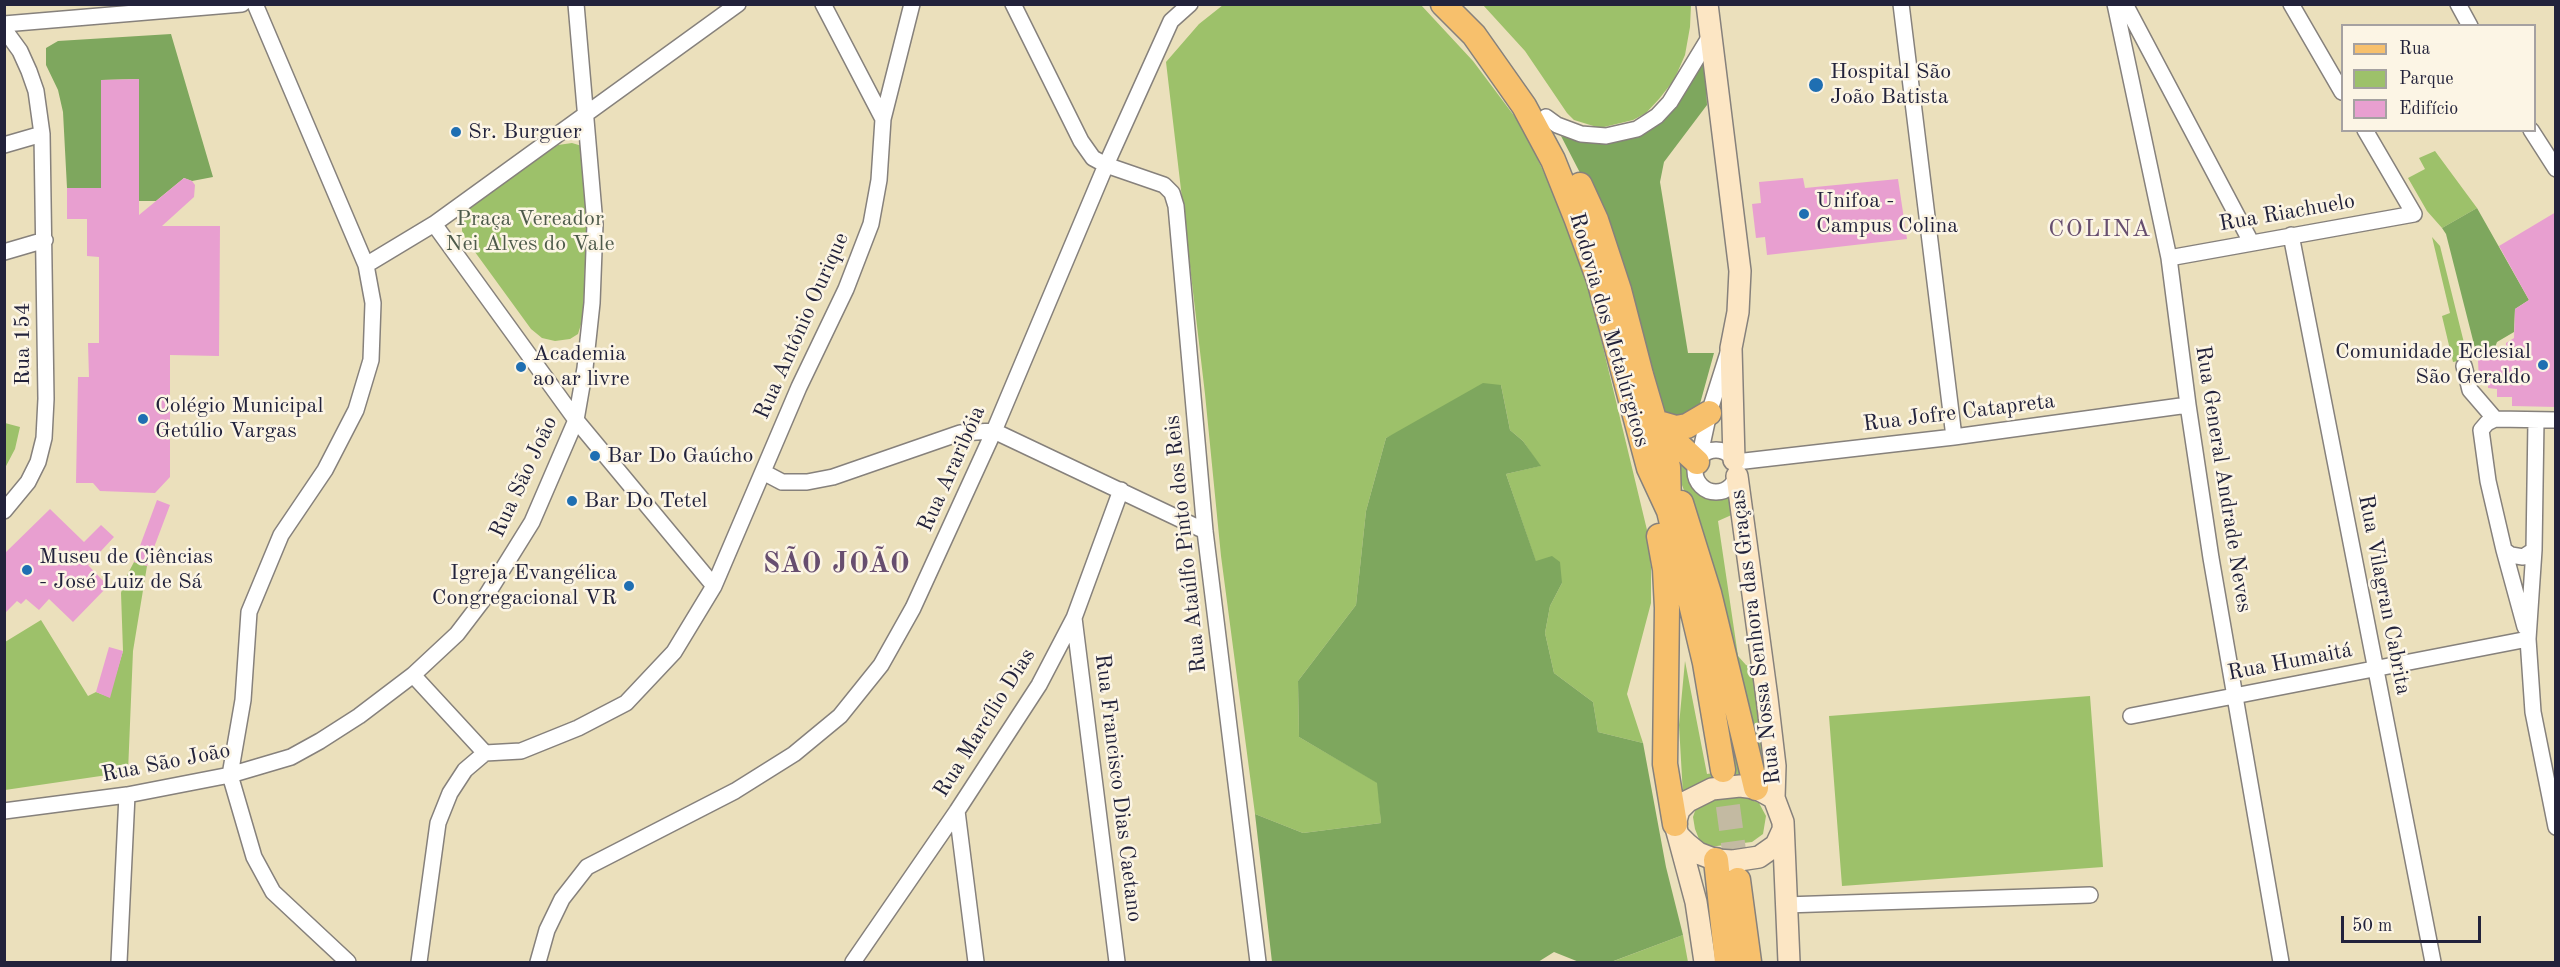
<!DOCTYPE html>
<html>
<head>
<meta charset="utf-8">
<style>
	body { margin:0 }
	#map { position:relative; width:2560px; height:967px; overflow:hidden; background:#ebe0bc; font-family:"Old Standard TT",serif }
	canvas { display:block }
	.frame { position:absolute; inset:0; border:6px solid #22223b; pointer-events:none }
	.legend { position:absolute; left:2341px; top:24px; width:195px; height:108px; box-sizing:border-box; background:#fcf5e5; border:2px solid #a5a1a1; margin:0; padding:8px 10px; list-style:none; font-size:18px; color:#22223b }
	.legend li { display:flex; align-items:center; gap:12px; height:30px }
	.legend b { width:30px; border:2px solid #a5a1a1 }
	.scale { position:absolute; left:2341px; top:916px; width:140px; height:27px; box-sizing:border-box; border:3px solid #22223b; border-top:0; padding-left:8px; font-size:18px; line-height:21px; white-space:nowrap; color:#22223b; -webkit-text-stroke:4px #fcf5e5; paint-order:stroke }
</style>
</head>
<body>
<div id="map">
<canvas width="2560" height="967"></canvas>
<div class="frame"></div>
<ul class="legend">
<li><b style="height:8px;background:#f7c06c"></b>Rua</li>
<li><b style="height:16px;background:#9dc16a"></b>Parque</li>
<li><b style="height:16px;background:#e89fd0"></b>Edifício</li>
</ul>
<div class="scale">50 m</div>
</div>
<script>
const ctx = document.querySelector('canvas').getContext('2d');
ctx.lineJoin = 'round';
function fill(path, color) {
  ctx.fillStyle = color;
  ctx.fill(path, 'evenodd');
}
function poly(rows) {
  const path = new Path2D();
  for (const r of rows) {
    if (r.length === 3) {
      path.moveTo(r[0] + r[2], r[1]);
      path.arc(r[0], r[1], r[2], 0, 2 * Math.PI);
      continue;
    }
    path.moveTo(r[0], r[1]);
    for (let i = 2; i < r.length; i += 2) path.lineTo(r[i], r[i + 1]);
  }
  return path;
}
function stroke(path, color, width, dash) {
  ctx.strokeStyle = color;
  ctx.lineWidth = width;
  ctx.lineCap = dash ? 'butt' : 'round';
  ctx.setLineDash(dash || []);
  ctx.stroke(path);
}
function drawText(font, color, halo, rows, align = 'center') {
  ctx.font = font + ' "Old Standard TT",serif';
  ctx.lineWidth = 5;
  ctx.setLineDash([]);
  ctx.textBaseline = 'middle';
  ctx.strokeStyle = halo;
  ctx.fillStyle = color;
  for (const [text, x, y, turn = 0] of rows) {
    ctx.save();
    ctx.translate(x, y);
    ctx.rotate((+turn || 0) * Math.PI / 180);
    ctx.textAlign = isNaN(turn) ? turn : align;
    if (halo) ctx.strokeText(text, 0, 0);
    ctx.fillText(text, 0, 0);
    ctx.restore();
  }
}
const green = poly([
	[1223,5,1421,5,1473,61,1524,129,1575,241,1595,314,1647,530,1651,567,1651,603,1627,694,1643,743,1598,732,1593,702,1554,673,1545,633,1550,606,1562,583,1536,562,1506,474,1540,466,1523,441,1510,430,1501,385,1386,438,1366,511,1356,605,1298,681,1299,737,1378,783,1381,823,1303,833,1255,814,1221,556,1205,394,1166,62,1199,24],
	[1483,5,1691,5,1690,27,1685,55,1674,80,1659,99,1646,113,1633,120,1600,128,1574,120,1567,113,1525,51],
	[572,143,582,146,588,190,583,318,578,334,570,339,555,341,542,338,531,329,467,241,462,231,462,221,467,209,478,200,558,145],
	[2435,151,2477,208,2442,228,2427,211,2408,178,2425,169,2419,158],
	[2432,237,2440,246,2468,359,2453,362,2442,316,2450,313],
	[5,423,20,427,15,449,5,468],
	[1668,447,1687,459,1694,486,1704,495,1714,498,1732,493,1736,513,1718,521,1738,656,1746,665,1754,668,1766,760,1762,775,1689,504],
	[134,562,147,566,133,651,128,772,5,790,5,642,41,620,88,696,96,692,109,697,123,651,121,593,124,581],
	[1710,632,1748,777,1683,795,1679,725,1685,661,1707,774,1736,769],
	[2090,696,2103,867,1842,886,1829,716],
	[1735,797,1747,798,1759,803,1766,816,1763,834,1752,842,1708,847,1699,839,1695,829,1693,817,1696,808,1712,799],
	[1683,935,1688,962,1611,962,1614,961]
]);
const forest = poly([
	[171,34,213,177,192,181,184,178,156,201,139,201,139,79,102,80,101,188,67,188,63,112,58,90,46,65,46,48,58,41],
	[1705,59,1707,105,1664,162,1660,182,1688,353,1714,353,1698,411,1693,416,1663,416,1593,198,1561,136,1585,142,1670,112],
	[2477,208,2529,300,2515,309,2514,332,2497,342,2493,353,2478,360,2446,234,2442,228],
	[1483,383,1501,385,1510,430,1523,441,1541,466,1506,474,1536,561,1552,556,1560,562,1562,583,1550,606,1545,633,1554,673,1593,702,1598,732,1643,743,1666,867,1683,935,1611,962,1579,962,1554,952,1538,962,1272,962,1255,814,1303,833,1381,823,1377,783,1299,737,1298,681,1356,605,1366,511,1386,438]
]);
const building = poly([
	[139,79,139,215,184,178,192,181,195,185,194,197,162,226,220,226,219,356,170,355,170,477,155,493,100,491,93,483,76,483,78,377,89,377,88,343,99,343,99,257,87,256,87,219,67,219,67,188,101,188,101,80],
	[1803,178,1805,188,1898,179,1907,239,1767,255,1765,237,1756,238,1752,204,1761,203,1759,182],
	[2556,212,2556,407,2512,406,2512,397,2497,397,2497,389,2488,388,2488,384,2479,383,2478,360,2493,353,2506,353,2506,343,2514,338,2515,309,2529,300,2499,246],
	[157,500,170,505,147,566,134,562],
	[50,509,84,542,101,525,114,537,88,565,108,586,73,622,49,599,39,610,26,599,21,604,17,601,4,614,4,554],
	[109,647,123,651,110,698,96,692]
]);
const primaryTunnel = poly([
	[1723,770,1738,880]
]);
const street = poly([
	[255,4,366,265,373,303,371,360,356,410,325,470,281,535,249,612,243,700,230,775,254,857,273,892,348,962],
	[1013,4,1081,141,1093,158,1106,165,1164,185,1172,193,1176,206,1205,531,1258,962],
	[1901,4,1954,437],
	[2115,4,2169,258,2188,405,2211,558,2281,962],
	[2125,4,2251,242],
	[2291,4,2342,92],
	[2458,4,2470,26],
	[4,24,242,4],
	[4,29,20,51,29,71,36,91,42,134,46,399,44,438,38,462,28,482,4,511],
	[1546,117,1557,125,1581,134,1606,136,1637,129,1657,116,1670,102,1712,33],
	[883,119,912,4],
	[2531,130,2556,169],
	[4,145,42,134],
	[434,224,576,420,714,586],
	[2291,235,2433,962],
	[4,252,45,240],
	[2169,258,2414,214,2365,130],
	[366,265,434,224,738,4],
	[2464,366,2470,390,2495,419],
	[2536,420,2534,550,2528,639,2533,712,2556,827],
	[1716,471,21],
	[1699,459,1709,413,1728,353],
	[1736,462,1954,437,2188,405],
	[763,472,782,482,807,482,833,477,960,433,994,431,1205,531],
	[2504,550,2511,555,2523,557,2534,550],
	[1074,618,1117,962],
	[2525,627,2504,550,2488,481,2481,430,2487,423,2495,419,2556,420],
	[413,675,485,753],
	[2131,716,2528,639],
	[485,753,521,751,578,728,626,703,674,652,714,586,799,387,846,289,871,224,879,180,883,119,823,4],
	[4,811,127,795,230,775,291,757,320,741,359,716,413,675,457,634,486,596,532,522,576,420,585,368,592,303,595,224,576,4],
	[957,811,976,962],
	[1785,905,2090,895],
	[119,962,127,795],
	[419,962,438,823,450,793,465,770,485,753],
	[538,962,547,930,562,899,587,867,735,791,794,754,840,716,881,665,913,608,994,431,1106,165,1171,21,1190,4],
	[853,962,957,811,1039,685,1074,618,1121,490]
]);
const secondary = poly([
	[1707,4,1740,271,1738,312,1731,348,1734,460],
	[1737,476,1767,698,1775,766,1774,798],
	[1782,832,1776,845,1759,857,1733,861,1716,860,1698,853,1687,844,1678,835,1675,824,1679,810,1688,801,1712,789,1740,786,1756,788,1774,798,1783,822,1789,962],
	[1678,835,1696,902,1705,962]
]);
const primary = poly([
	[1443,4,1474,35,1524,106,1553,160,1577,220,1599,280,1649,468,1669,511,1705,663,1723,770],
	[1580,185,1596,220,1619,290,1641,375,1668,467,1669,503],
	[1655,422,1676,428,1687,426,1709,413],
	[1656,424,1697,462],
	[1681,503,1709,593,1756,788],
	[1659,536,1665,569,1667,608,1665,764,1675,824],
	[1716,860,1727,962],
	[1738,880,1749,962]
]);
const markers = [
	[1816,85,8,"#1f6fb2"],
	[456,132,6,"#1f6fb2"],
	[1804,214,6,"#1f6fb2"],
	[2543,365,6,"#1f6fb2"],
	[521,367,6,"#1f6fb2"],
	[143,419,6,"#1f6fb2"],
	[595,456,6,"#1f6fb2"],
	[572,501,6,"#1f6fb2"],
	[27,570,6,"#1f6fb2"],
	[629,586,6,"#1f6fb2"]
];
const poiNames = [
	["Hospital São",1830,72],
	["João Batista",1830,97],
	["Sr. Burguer",468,132],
	["Unifoa -",1816,201],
	["Campus Colina",1816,226],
	["Comunidade Eclesial",2531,352,"right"],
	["São Geraldo",2531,377,"right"],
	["Academia",533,354],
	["ao ar livre",533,379],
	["Colégio Municipal",155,406],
	["Getúlio Vargas",155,431],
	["Bar Do Gaúcho",607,456],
	["Bar Do Tetel",584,501],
	["Museu de Ciências",39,557],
	["- José Luiz de Sá",39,582],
	["Igreja Evangélica",617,573,"right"],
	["Congregacional VR",617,598,"right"]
];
const streetNames = [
	["Rua Riachuelo",2287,213,-10],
	["Rua Antônio Ourique",802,326,-66],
	["Rodovia dos Metalúrgicos",1609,330,74],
	["Rua 154",23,344,-90],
	["Rua Jofre Catapreta",1959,413,-7],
	["Rua Araribóia",952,469,-66],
	["Rua São João",524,477,-65],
	["Rua General Andrade Neves",2223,479,81],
	["Rua Ataúlfo Pinto dos Reis",1186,544,-96],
	["Rua Vilagran Cabrita",2384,595,79],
	["Rua Nossa Senhora das Graças",1756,637,-97],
	["Rua Humaitá",2290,662,-11],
	["Rua Marcílio Dias",985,723,-58],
	["Rua São João",166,763,-11],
	["Rua Francisco Dias Caetano",1118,788,83]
];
const parkNames = [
	["Praça Vereador",530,219],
	["Nei Alves do Vale",530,244]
];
const neighbourhoodNames = [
	["COLINA",2100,230]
];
const districtNames = [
	["SÃO JOÃO",837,565]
];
fill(green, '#9dc16a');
fill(forest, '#7ea75e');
fill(building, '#e89fd0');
stroke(primaryTunnel, '#c3baa2', 24, [24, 12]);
stroke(street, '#86817c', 18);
stroke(secondary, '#86817c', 24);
stroke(primary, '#86817c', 27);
stroke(street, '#fff', 15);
stroke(secondary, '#fce6c4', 21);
stroke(primary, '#f7c06c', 24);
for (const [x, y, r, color] of markers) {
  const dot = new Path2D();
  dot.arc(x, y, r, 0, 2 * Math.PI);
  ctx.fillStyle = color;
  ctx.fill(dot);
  stroke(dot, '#fcf5e5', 2);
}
drawText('22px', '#22223b', '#fcf5e5', poiNames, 'left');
drawText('22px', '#22223b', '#fcf5e5', streetNames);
drawText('22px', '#4d5a4b', '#fcf5e5', parkNames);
ctx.letterSpacing = '1.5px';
drawText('24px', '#674e6f', '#fcf5e5', neighbourhoodNames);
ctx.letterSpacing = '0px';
ctx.letterSpacing = '1.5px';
drawText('bold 28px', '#674e6f', '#fcf5e5', districtNames);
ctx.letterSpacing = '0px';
</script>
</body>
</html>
